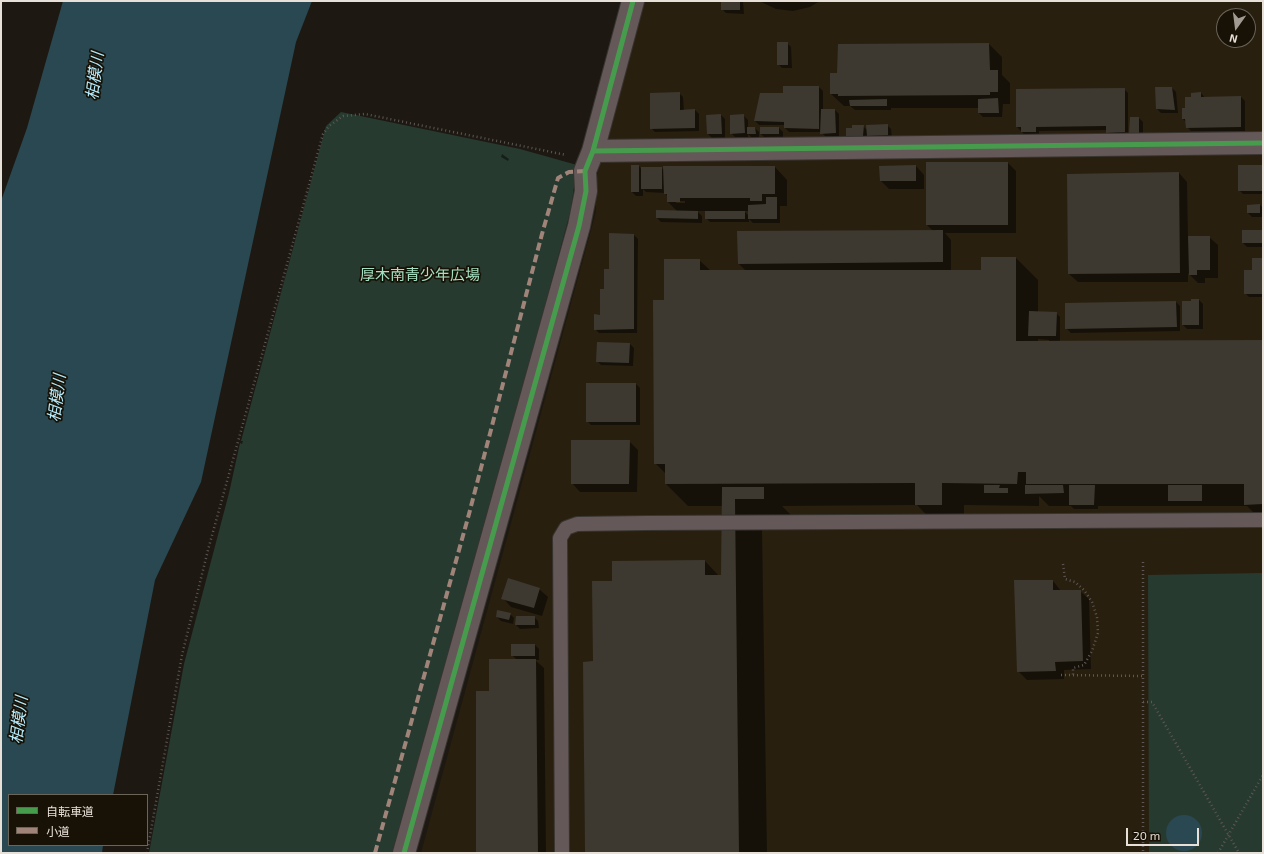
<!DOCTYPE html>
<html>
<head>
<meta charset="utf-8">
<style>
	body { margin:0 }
	#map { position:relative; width:1264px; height:854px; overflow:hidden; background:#1d1912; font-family:"Exo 2","Noto Sans JP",sans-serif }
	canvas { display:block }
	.frame { position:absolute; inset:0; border:2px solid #e6e0d8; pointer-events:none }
	.legend { position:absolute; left:8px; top:794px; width:140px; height:52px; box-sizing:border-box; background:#181105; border:1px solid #6a6459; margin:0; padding:5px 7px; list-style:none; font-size:12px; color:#e6e0d8 }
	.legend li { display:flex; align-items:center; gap:8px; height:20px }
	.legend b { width:20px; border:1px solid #6a6459 }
	.north { position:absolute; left:1216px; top:8px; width:40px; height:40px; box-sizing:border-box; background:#181105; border:1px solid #6a6459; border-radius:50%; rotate:194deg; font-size:11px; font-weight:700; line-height:16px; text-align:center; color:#e6e0d8 }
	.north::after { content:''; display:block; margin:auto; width:14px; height:18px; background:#a09a93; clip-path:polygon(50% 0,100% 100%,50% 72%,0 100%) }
	.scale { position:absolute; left:1126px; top:828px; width:73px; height:18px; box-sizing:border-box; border:2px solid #e6e0d8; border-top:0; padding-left:5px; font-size:12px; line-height:14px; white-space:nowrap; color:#e6e0d8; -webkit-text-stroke:3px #181105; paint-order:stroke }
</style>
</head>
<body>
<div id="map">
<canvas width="1264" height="854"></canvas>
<div class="frame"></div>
<ul class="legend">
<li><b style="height:5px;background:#469c4c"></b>自転車道</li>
<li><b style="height:5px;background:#a18479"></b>小道</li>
</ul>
<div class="north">N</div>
<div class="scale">20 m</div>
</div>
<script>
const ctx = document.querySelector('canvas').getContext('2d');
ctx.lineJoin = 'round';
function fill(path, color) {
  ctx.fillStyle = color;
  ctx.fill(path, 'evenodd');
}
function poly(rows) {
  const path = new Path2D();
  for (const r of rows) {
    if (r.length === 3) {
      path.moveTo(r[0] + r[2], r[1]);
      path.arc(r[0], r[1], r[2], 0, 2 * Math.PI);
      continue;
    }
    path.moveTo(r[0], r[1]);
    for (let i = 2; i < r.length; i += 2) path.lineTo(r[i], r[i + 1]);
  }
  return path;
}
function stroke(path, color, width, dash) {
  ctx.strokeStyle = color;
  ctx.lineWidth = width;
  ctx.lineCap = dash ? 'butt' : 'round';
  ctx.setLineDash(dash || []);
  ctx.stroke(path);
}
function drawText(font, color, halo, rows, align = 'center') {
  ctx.font = font + ' "Exo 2","Noto Sans JP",sans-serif';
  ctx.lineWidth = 3.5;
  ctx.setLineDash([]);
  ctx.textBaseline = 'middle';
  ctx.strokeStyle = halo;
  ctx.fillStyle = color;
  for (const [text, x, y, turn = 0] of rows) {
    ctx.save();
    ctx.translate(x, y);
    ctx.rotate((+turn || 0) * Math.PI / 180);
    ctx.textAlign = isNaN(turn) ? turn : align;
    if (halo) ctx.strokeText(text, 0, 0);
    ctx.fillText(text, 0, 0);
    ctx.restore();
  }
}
const built = poly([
	[642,1,1263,1,1263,853,421,853,596,212,596,179],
	[1224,16,1248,16,1248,40,1224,40]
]);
const green = poly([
	[341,112,520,149,577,165,571,209,398,853,149,853,184,664,229,493,240,443,242,444,243,441,241,441,326,126],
	[1263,573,1263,853,1149,853,1148,575]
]);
const water = poly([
	[63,1,312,1,296,42,201,482,155,580,113,795,9,795,9,845,103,845,102,853,1,853,1,201,27,128],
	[1184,833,18]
]);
const shadow = poly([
	[722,1,743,1,744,14,726,13,722,9],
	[759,1,820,1,810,7,793,11,776,9],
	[787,43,791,47,792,68,782,68,778,64],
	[989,44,1002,57,1002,75,1010,83,1010,104,1003,104,1002,117,983,117,979,113,979,108,891,108,891,110,855,110,850,106,844,106,831,94,838,74],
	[819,87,823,91,823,110,835,110,839,114,839,137,826,137,821,132,789,132,785,128,785,125,759,125,755,121,761,94,784,94],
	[1156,88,1172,88,1176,92,1178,113,1161,113,1157,109],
	[1124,89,1128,93,1128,136,1111,136,1107,130,1039,131,1039,136,1026,136,1017,127],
	[679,93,683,97,684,111,695,110,699,114,699,131,655,132,651,128],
	[1201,93,1205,98,1241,97,1245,101,1245,131,1191,131,1187,127,1186,122,1183,119,1192,98],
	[721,115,725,119,725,138,712,138,708,134],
	[744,116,748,120,748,128,755,128,759,132,759,137,752,138,748,134,748,137,735,137,731,133],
	[1139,118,1143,122,1143,137,1134,136,1130,132],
	[887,125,891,129,892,138,872,139,867,135,867,139,851,139,847,135,853,129,863,126,868,131],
	[761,128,779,128,783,132,783,137,765,138,761,134],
	[502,154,509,159,508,161,501,157],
	[1008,163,1016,171,1016,233,945,233,951,240,951,271,982,271,1016,258,1038,280,1038,312,1056,313,1060,317,1060,341,1263,341,1263,522,1247,506,1098,506,1098,509,1074,509,1071,506,1049,506,1039,496,1039,506,964,505,964,527,938,527,917,505,782,506,792,516,762,527,767,853,585,853,584,663,594,662,613,582,705,561,719,576,722,576,722,506,688,506,666,484,666,474,655,463,665,301,699,260,711,271,746,271,739,264,933,231,927,225],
	[1038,339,1049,340,1049,341,1038,341],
	[639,166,642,170,662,168,664,171,775,167,787,180,787,206,780,206,780,223,753,223,749,219,749,222,710,222,706,218,706,211,697,211,702,216,702,223,661,222,657,218,678,212,668,202,668,197,665,193,646,192,643,189,643,196,636,196,632,192],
	[676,201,685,201,685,203,676,203],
	[744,211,749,211,749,216],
	[916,166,924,175,924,189,889,189,881,181],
	[1263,166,1263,194,1243,194,1239,190],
	[1179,173,1187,182,1188,237,1209,237,1218,245,1218,278,1205,278,1205,283,1198,283,1188,273,1188,282,1078,282,1069,274],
	[1260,205,1263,208,1263,217,1252,217,1248,213,1248,206],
	[1263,231,1263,247,1247,247,1243,243],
	[634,235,638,239,637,333,599,333,595,329,601,316,610,270],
	[1263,259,1263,297,1249,297,1245,293,1253,271],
	[1192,300,1199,300,1203,304,1203,329,1187,329,1183,325],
	[1176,302,1180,306,1180,331,1071,333,1066,328],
	[630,344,634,348,633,366,601,365,597,361],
	[587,384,636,384,640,388,640,425,591,425,587,421],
	[629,441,638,450,637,492,580,492,572,483],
	[1053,581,1061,591,1080,591,1089,599,1091,669,1064,670,1064,679,1027,680,1018,671],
	[539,589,548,597,542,616,511,607,503,598],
	[510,614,514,618,513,624,501,621,497,617],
	[534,617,538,621,539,628,520,629,516,625],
	[535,645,539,649,539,660,535,660,544,668,546,853,477,853,490,692,517,660,512,655]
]);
const building = poly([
	[721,1,740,1,740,10,721,10],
	[777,42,788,42,788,65,777,65],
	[989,43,990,70,998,70,998,92,990,92,990,95,838,96,838,94,830,94,830,73,837,73,838,44],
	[783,86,819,86,819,129,784,128,784,122,754,121,760,93,783,93],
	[1155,87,1172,87,1175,110,1156,109],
	[1125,88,1125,132,1106,133,1106,126,1036,127,1036,132,1021,132,1021,127,1016,127,1016,89],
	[680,92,680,110,695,109,695,128,650,129,650,93],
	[1201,92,1201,97,1241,96,1241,127,1186,128,1185,119,1182,119,1182,108,1185,108,1185,97,1191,97,1191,93],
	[998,98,999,113,978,113,978,99],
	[887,99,887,106,850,106,849,100],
	[821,109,835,109,836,133,820,134],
	[721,114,722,134,707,134,706,115],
	[744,114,745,133,730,134,730,115],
	[1130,117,1139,117,1139,133,1129,133],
	[888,124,888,135,867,136,866,125],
	[852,125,864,125,863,136,846,136,846,128,852,128],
	[747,127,755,127,756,134,747,134],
	[760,127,779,127,779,134,760,134],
	[926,162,1008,162,1008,225,926,225],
	[631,165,639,165,639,192,631,192],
	[916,165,916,181,880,181,879,166],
	[1238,165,1263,165,1263,191,1238,191],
	[663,166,775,166,775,194,762,194,762,201,750,201,750,198,680,198,680,202,667,202,667,194,664,194],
	[641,167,662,167,662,189,641,189],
	[1179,172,1180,273,1068,274,1067,174],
	[766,197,777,197,777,219,748,219,748,205,766,204],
	[1260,204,1260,213,1247,213,1247,205],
	[656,210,698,211,698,219,656,218],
	[705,211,745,211,745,219,705,219],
	[943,230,943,262,738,264,737,231],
	[1242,230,1263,230,1263,243,1242,243],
	[609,233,634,234,634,329,594,330,594,314,600,315,600,289,604,289,604,269,609,269],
	[1188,236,1210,236,1210,270,1197,270,1197,275,1189,275],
	[981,257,1016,257,1016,341,1263,340,1263,504,1244,505,1244,484,1026,484,1026,472,1018,472,1017,484,942,483,942,505,915,505,915,483,665,484,665,464,654,464,653,300,664,300,664,259,700,259,700,270,981,270],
	[1252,258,1263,258,1263,294,1244,294,1244,270,1252,270],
	[1191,299,1199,299,1199,325,1182,325,1182,301,1191,301],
	[1176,301,1177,327,1065,329,1065,303],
	[1029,311,1057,312,1056,336,1028,336],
	[597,342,630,343,629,363,596,362],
	[586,383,636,383,636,422,586,422],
	[571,440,630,440,629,484,571,484],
	[984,485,1000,485,999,488,1008,488,1008,493,984,493],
	[1025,485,1063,485,1064,493,1025,494],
	[1069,485,1095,485,1094,505,1069,505],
	[1168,485,1202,485,1202,501,1168,501],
	[722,487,764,487,764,499,735,499,739,853,585,853,583,662,593,661,592,581,612,581,612,561,705,560,705,575,721,575],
	[508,578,540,588,534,608,501,599],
	[1014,580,1053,580,1053,590,1081,590,1083,661,1055,662,1056,671,1017,672],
	[497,610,511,613,509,620,496,617],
	[516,616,535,616,535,625,515,625],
	[511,644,535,644,535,656,511,656],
	[489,659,536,659,538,853,476,853,476,691,489,691]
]);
const path = poly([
	[1143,562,1143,853],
	[1063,564,1065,579,1075,582,1084,590,1092,602,1097,617,1098,633,1092,651,1084,665,1073,668,1073,675],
	[1061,675,1143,676],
	[1143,702,1152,702,1239,853],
	[147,853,182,655,208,550,323,134,329,126,343,116,365,114,566,155],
	[1218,853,1263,775]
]);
const service = poly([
	[562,853,560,538,566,528,577,524,646,523,1263,520]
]);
const minor = poly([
	[593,151,1263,143],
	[404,853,579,226,586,191,585,171,593,151,633,1]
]);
const quiet = poly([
	[375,853,469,514,542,234,558,178,569,172,585,171]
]);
const cycleway = poly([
	[593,151,1263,143],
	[404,853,579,226,586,191,585,171,593,151,633,1]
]);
const parkNames = [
	["厚木南青少年広場",420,275]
];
const waterNames = [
	["相模川",95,76,-83],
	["相模川",57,398,-83],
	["相模川",19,720,-83]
];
fill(built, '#291f0f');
fill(green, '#273a30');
fill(water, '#294851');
fill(shadow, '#0007');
fill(building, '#3d3930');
stroke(service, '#38342f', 16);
stroke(minor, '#38342f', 24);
stroke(path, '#5e5755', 2.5, [1, 3]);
stroke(service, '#645859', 14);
stroke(minor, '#645859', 22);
stroke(quiet, '#a18479', 4, [8, 4]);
stroke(cycleway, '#469c4c', 5);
drawText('15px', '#a4e0c3', '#181105', parkNames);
drawText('italic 16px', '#b5eafb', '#181105', waterNames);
</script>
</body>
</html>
